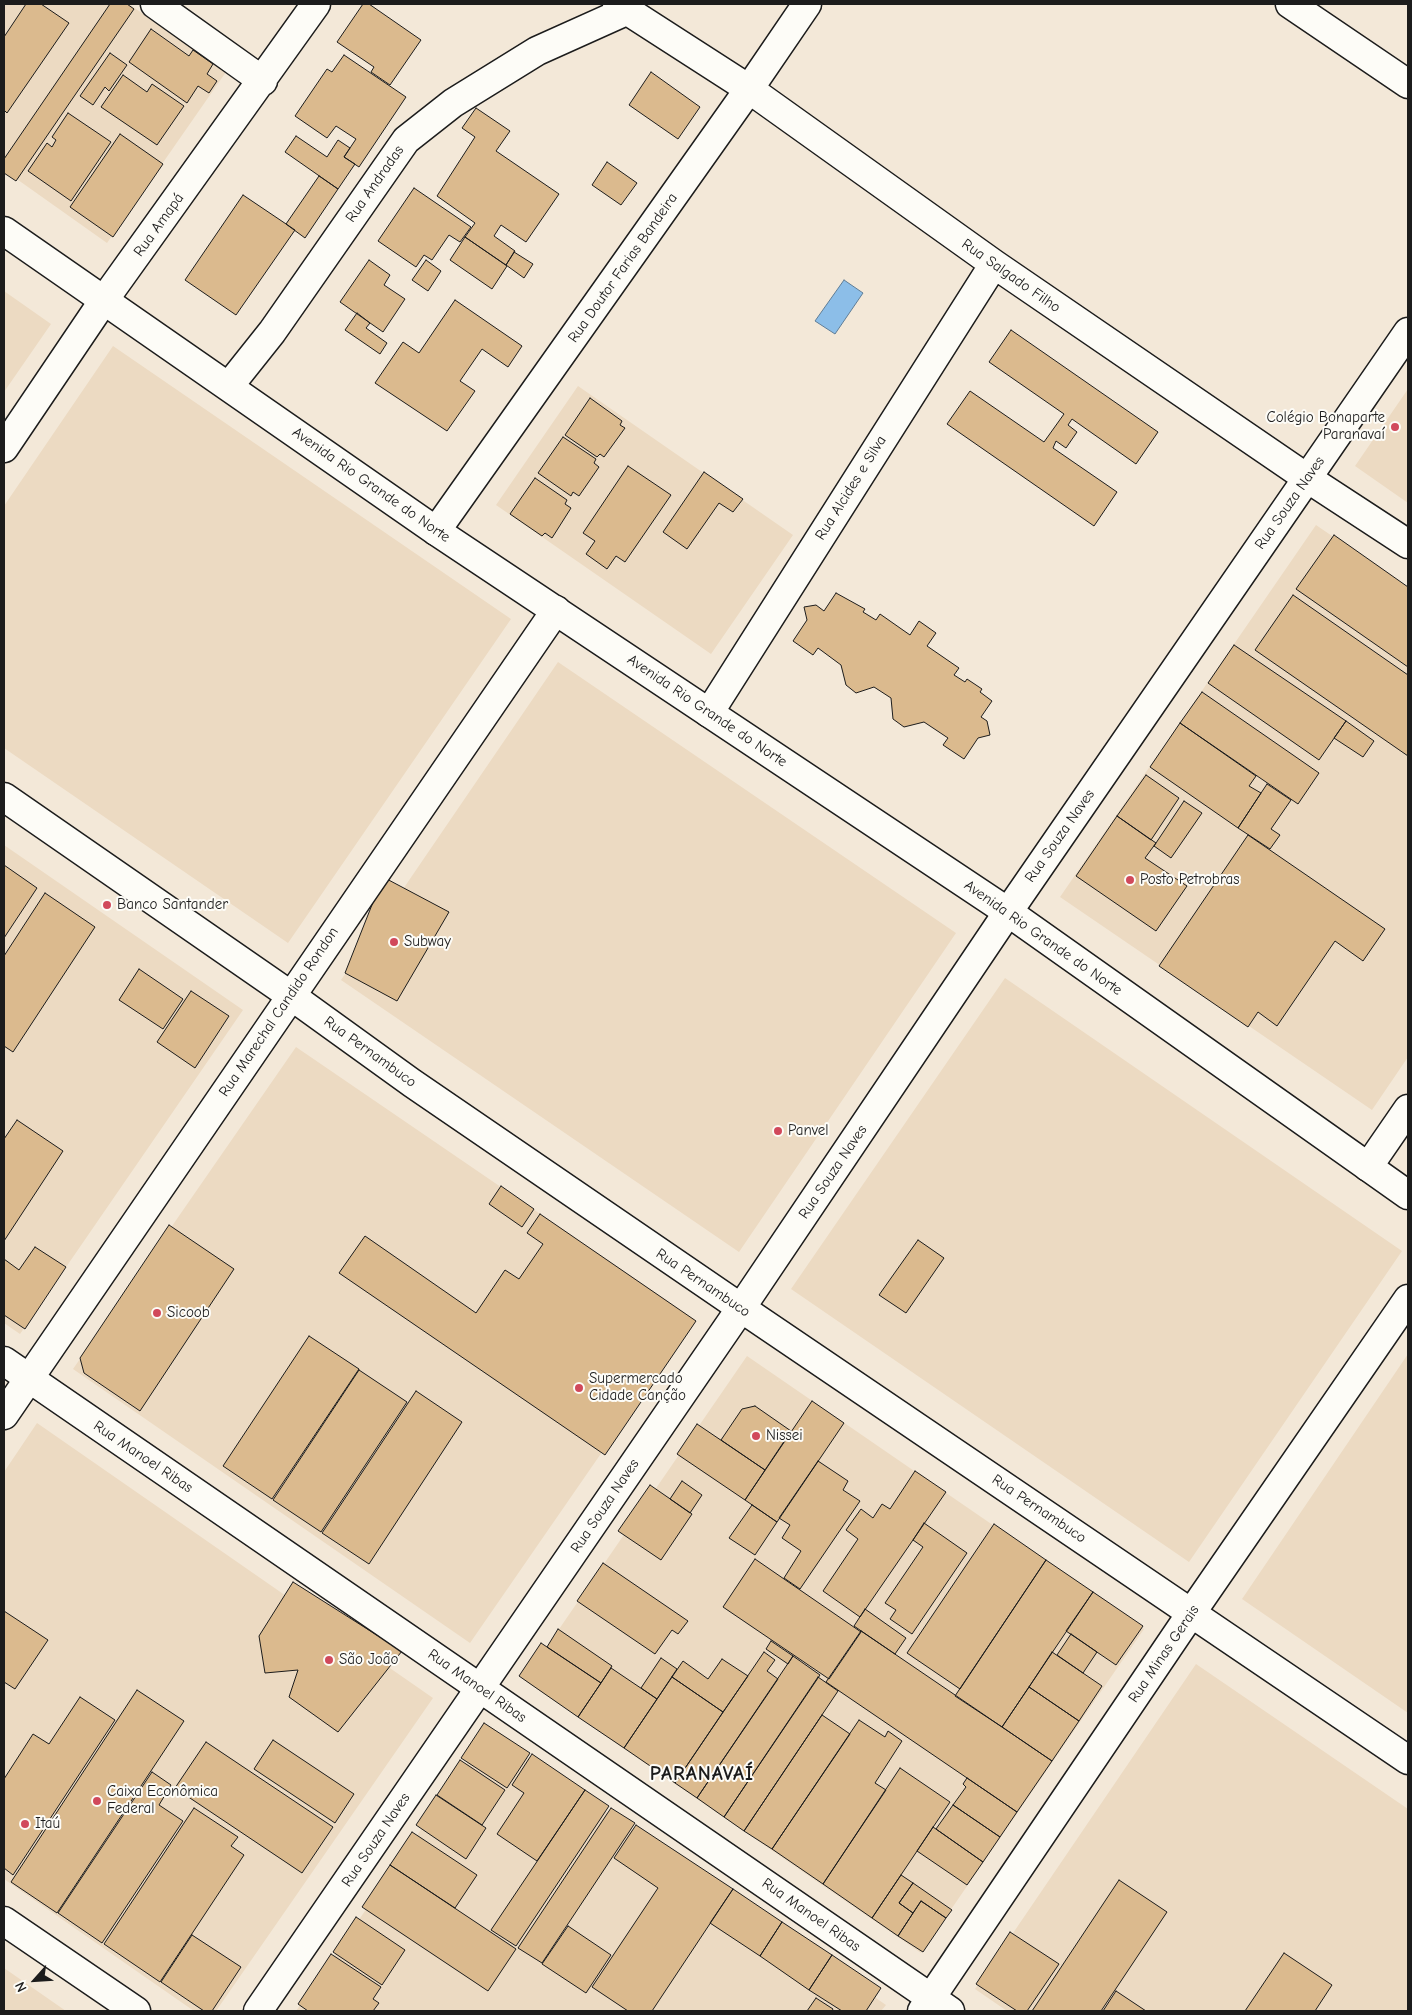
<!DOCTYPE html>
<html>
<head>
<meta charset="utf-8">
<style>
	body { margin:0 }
	#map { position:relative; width:1412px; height:2015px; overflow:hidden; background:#f3e8d8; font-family:"Comic Neue",sans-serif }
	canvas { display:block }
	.frame { position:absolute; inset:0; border:5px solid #1c1c1c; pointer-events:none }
	.north { position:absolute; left:10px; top:1955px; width:50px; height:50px; -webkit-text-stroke:4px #fdfcf7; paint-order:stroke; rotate:244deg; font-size:14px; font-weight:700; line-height:20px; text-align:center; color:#1c1c1c }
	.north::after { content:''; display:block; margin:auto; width:18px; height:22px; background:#1c1c1c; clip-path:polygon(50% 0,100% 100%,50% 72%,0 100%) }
</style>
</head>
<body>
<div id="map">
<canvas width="1412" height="2015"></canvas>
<div class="frame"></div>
<div class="north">N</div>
</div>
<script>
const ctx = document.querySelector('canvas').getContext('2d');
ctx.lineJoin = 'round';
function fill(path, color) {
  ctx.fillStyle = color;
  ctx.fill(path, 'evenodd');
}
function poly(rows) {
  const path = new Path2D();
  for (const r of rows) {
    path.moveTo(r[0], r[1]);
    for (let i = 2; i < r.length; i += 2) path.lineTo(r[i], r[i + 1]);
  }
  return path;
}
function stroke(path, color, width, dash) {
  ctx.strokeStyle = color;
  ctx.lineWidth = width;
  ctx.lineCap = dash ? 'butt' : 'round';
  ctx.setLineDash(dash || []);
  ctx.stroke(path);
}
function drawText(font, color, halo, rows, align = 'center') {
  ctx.font = font + ' "Comic Neue",sans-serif';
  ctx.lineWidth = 4;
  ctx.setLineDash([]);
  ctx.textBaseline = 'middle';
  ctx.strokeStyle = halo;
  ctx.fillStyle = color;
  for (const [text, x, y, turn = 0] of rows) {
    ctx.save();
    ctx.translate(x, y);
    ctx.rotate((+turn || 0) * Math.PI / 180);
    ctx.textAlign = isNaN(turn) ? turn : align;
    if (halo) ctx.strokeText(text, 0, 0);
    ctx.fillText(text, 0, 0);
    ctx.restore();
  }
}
const built = poly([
	[4,4,129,4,226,72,107,243,4,170],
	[4,291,51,324,4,392],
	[113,346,511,619,288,943,4,748,4,506],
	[578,386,793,535,711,654,496,505],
	[1408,389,1408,503,1355,466],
	[1316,525,1408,588,1408,1057,1372,1110,1060,897],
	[558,662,956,933,739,1252,341,980],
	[4,845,243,1010,20,1334,4,1323],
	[1005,978,1402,1251,1189,1562,791,1289],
	[296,1047,694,1319,470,1643,73,1369],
	[1408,1354,1408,1713,1242,1599],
	[747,1356,1144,1629,921,1953,524,1680],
	[37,1423,433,1698,216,2011,194,2011,4,1879,4,1472],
	[1196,1664,1408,1809,1408,2011,1007,2011,975,1989],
	[489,1731,886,2005,881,2011,296,2011],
	[4,1968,66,2011,4,2011]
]);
const water = poly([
	[844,280,863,293,835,334,815,321,844,280]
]);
const building = poly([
	[26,4,41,4,69,23,7,113,4,110,4,37,26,4],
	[110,4,127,4,134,9,16,181,4,173,4,159,110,4],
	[363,4,369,4,421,40,390,85,371,72,374,67,337,42,363,4],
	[151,29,189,56,193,50,213,64,207,74,217,81,209,93,198,86,187,103,129,62,151,29],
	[110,53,127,65,109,91,105,87,93,105,80,96,110,53],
	[344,55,406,97,359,167,344,157,356,139,336,126,327,138,295,116,327,69,332,72,344,55],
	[651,72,700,107,678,139,629,105,651,72],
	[123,75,147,92,152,84,184,106,157,145,101,107,123,75],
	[476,108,510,131,496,151,559,194,526,242,501,225,494,236,515,251,506,265,465,237,475,223,437,196,475,137,462,128,476,108],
	[68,113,111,142,71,201,28,171,47,143,52,147,56,140,52,137,68,113],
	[120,134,163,164,113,237,70,207,120,134],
	[296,136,327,157,338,140,350,148,344,157,355,164,338,189,285,152,296,136],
	[607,162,637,183,621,205,592,185,607,162],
	[319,176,338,189,305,238,286,224,319,176],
	[414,188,471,227,460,242,449,235,432,260,424,255,416,267,378,241,414,188],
	[243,195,295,230,236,315,185,280,243,195],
	[465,237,507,266,492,289,450,260,465,237],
	[514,252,533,264,524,278,506,265,514,252],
	[369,260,390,275,384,285,405,299,383,332,340,302,369,260],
	[426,260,441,271,428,291,412,280,426,260],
	[455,300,522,346,508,367,482,349,460,381,475,391,447,431,375,383,403,342,419,353,455,300],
	[357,313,370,323,366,328,387,343,380,354,345,330,357,313],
	[1011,330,1158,432,1136,464,1072,419,1068,425,1077,432,1066,448,1056,441,1053,448,1117,492,1094,526,947,424,970,391,1044,442,1064,414,989,362,1011,330],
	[590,398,622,421,620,425,625,428,604,457,600,454,597,457,565,435,590,398],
	[563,437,596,459,594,463,599,467,579,496,573,492,571,496,538,473,563,437],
	[628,466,671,495,625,562,616,556,607,569,586,554,595,541,583,533,628,466],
	[704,472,743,499,733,512,719,503,687,549,663,532,704,472],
	[535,478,567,500,565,504,571,508,552,538,545,533,542,536,510,514,535,478],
	[1334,535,1408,587,1408,667,1296,589,1334,535],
	[836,593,865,609,863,612,876,620,880,614,910,635,919,621,936,633,927,646,959,668,954,675,965,682,967,679,982,689,980,692,992,701,981,717,987,721,990,735,978,738,964,759,943,745,948,738,924,722,904,727,893,719,891,698,874,687,856,693,846,685,841,665,818,648,813,655,793,641,807,620,804,607,816,605,824,611,836,593],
	[1293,595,1408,675,1408,756,1255,650,1293,595],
	[1234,645,1346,721,1319,760,1208,683,1234,645],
	[1202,692,1319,773,1298,804,1180,723,1202,692],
	[1346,721,1374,741,1363,757,1334,738,1346,721],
	[1180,723,1256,776,1249,786,1261,793,1238,828,1150,767,1180,723],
	[1146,775,1179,798,1151,840,1117,816,1146,775],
	[1267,784,1291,800,1271,829,1280,835,1270,849,1238,828,1267,784],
	[1184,801,1202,813,1171,858,1154,846,1184,801],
	[1117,816,1156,843,1145,858,1187,886,1156,931,1076,876,1117,816],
	[1248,835,1385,929,1363,961,1335,941,1277,1026,1258,1012,1248,1027,1159,966,1248,835],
	[4,865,37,888,4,938,4,865],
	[383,877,449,912,397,1001,345,973,383,877],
	[45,893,95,927,13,1052,4,1046,4,956,45,893],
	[139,969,183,999,163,1029,119,1000,139,969],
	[191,991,229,1016,195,1068,157,1042,191,991],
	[17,1120,63,1151,4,1241,4,1139,17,1120],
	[501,1186,534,1209,522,1227,489,1204,501,1186],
	[540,1214,696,1321,605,1455,339,1273,365,1236,476,1313,505,1270,519,1279,543,1244,527,1233,540,1214],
	[169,1225,234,1269,140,1411,84,1373,80,1358,169,1225],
	[918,1240,944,1258,906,1313,879,1295,918,1240],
	[35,1247,66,1267,25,1329,4,1315,4,1259,19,1270,35,1247],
	[309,1336,359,1369,272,1499,223,1466,309,1336],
	[359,1370,407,1402,321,1532,273,1500,359,1370],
	[416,1391,462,1422,369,1564,322,1533,416,1391],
	[812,1401,844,1423,777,1522,745,1500,812,1401],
	[755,1406,791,1431,765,1470,721,1440,742,1409,755,1406],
	[697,1424,765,1470,745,1500,677,1454,697,1424],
	[818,1461,848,1481,843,1490,860,1501,800,1589,784,1578,801,1551,782,1538,790,1525,779,1518,818,1461],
	[915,1471,946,1492,860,1617,823,1591,858,1539,846,1530,861,1509,873,1518,882,1504,890,1509,915,1471],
	[682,1481,702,1495,690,1513,670,1499,682,1481],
	[650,1485,692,1514,661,1560,618,1531,650,1485],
	[752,1505,777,1522,755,1555,729,1538,752,1505],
	[924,1523,967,1553,912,1634,890,1619,896,1610,885,1603,923,1547,913,1540,924,1523],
	[994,1524,1046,1560,960,1689,907,1653,994,1524],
	[755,1559,861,1632,829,1679,723,1607,755,1559],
	[1046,1560,1093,1592,1002,1727,955,1696,1046,1560],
	[603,1563,688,1621,678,1634,672,1630,655,1654,577,1601,603,1563],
	[293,1582,402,1651,338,1732,289,1697,298,1670,265,1673,259,1636,293,1582],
	[1093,1592,1143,1626,1116,1665,1066,1631,1093,1592],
	[865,1609,906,1638,895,1654,854,1626,865,1609],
	[4,1611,48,1640,15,1689,4,1682,4,1611],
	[558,1629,612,1666,601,1683,547,1647,558,1629],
	[861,1631,1052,1761,1017,1812,826,1682,861,1631],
	[1071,1634,1097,1652,1083,1673,1057,1655,1071,1634],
	[771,1641,793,1656,788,1664,766,1649,771,1641],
	[541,1643,601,1683,578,1717,519,1676,541,1643],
	[764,1652,775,1660,767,1671,778,1679,697,1798,675,1783,764,1652],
	[1052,1652,1102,1686,1079,1721,1029,1687,1052,1652],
	[793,1656,820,1675,724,1817,697,1798,793,1656],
	[661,1658,677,1669,657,1699,641,1688,661,1658],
	[722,1659,748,1676,723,1712,672,1677,683,1661,708,1679,722,1659],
	[611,1668,657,1699,624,1748,578,1717,611,1668],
	[672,1677,723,1712,675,1783,624,1748,672,1677],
	[818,1677,838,1691,744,1831,724,1817,818,1677],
	[1029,1687,1079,1721,1052,1761,1002,1727,1029,1687],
	[137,1690,184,1721,57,1913,11,1882,137,1690],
	[80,1697,115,1720,13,1875,4,1868,4,1779,33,1734,49,1744,80,1697],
	[822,1715,850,1734,772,1849,744,1831,822,1715],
	[859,1720,885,1737,888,1731,902,1741,875,1783,886,1790,823,1884,772,1849,859,1720],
	[484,1723,530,1753,507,1788,461,1758,484,1723],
	[273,1740,354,1794,335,1823,254,1769,273,1740],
	[206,1742,333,1827,302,1873,175,1788,206,1742],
	[532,1754,585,1790,537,1861,497,1834,524,1793,512,1785,532,1754],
	[460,1760,505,1790,482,1825,437,1795,460,1760],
	[900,1768,950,1802,872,1918,823,1884,900,1768],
	[152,1772,171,1785,159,1805,183,1821,102,1943,58,1913,152,1772],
	[967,1778,1017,1812,1000,1837,953,1805,966,1787,963,1784,967,1778],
	[585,1790,609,1806,516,1946,491,1930,585,1790],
	[436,1795,486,1828,466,1859,416,1825,436,1795],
	[953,1805,1000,1837,983,1862,936,1829,953,1805],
	[194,1808,238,1837,231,1846,244,1855,160,1982,104,1944,194,1808],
	[611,1808,635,1823,542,1963,518,1948,611,1808],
	[636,1825,733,1889,652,2011,628,2011,592,1987,658,1888,614,1858,636,1825],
	[933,1827,983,1862,967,1885,917,1851,933,1827],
	[412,1832,477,1875,455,1908,390,1865,412,1832],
	[390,1865,516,1949,488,1991,362,1907,390,1865],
	[901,1875,913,1883,899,1903,913,1913,898,1936,872,1918,901,1875],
	[1119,1880,1167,1912,1101,2011,1032,2011,1119,1880],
	[913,1883,952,1910,946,1918,921,1901,913,1913,899,1903,913,1883],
	[733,1889,782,1922,760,1956,710,1923,733,1889],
	[921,1901,946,1918,923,1952,898,1936,921,1901],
	[356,1917,405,1950,382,1985,333,1952,356,1917],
	[782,1922,832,1955,809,1990,760,1956,782,1922],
	[568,1926,611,1955,586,1993,542,1964,568,1926],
	[1010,1932,1059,1964,1027,2011,1017,2011,976,1984,1010,1932],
	[192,1935,241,1967,212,2011,204,2011,161,1982,192,1935],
	[1284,1953,1332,1985,1315,2011,1245,2011,1284,1953],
	[331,1954,381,1987,373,1999,379,2003,373,2011,308,2011,298,2004,331,1954],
	[832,1955,881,1988,866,2011,842,2011,809,1990,832,1955],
	[1116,1991,1146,2011,1103,2011,1116,1991],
	[816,1998,833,2009,832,2011,807,2011,816,1998]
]);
const minor = poly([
	[155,4,263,81],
	[617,4,749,89,994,264,1307,478,1408,544],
	[1290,4,1408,84],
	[229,386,272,332,406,140,453,103,537,51,626,11],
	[4,448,104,300,316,4],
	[436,531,749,89,807,4],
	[709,713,994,264],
	[1368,1167,1408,1109],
	[4,1415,556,610],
	[4,1921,136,2011],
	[922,2011,1192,1612,1408,1299]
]);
const tertiary = poly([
	[4,231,436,531,1008,912,1408,1195],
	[4,797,290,995,412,1083,741,1308,1408,1760],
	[4,1361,950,2011]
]);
const secondary = poly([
	[258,2011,741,1308,1008,912,1408,332]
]);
const markers = [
	[1395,427,5,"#d1495b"],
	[1130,880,5,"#d1495b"],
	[107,905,5,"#d1495b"],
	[394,942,5,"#d1495b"],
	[778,1131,5,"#d1495b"],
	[157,1313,5,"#d1495b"],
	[579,1388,5,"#d1495b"],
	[756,1436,5,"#d1495b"],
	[329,1660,5,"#d1495b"],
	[97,1801,5,"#d1495b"],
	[25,1824,5,"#d1495b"]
];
const streetNames = [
	["Rua Andradas",375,184,-55],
	["Rua Amapá",159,225,-54],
	["Rua Doutor Farias Bandeira",623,268,-55],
	["Rua Salgado Filho",1011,276,35],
	["Avenida Rio Grande do Norte",371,485,35],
	["Rua Alcides e Silva",851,488,-58],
	["Rua Souza Naves",1290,503,-55],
	["Avenida Rio Grande do Norte",707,711,34],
	["Rua Souza Naves",1060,836,-55],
	["Avenida Rio Grande do Norte",1043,938,35],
	["Rua Marechal Candido Rondon",279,1012,-56],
	["Rua Pernambuco",370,1052,36],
	["Rua Souza Naves",833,1172,-56],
	["Rua Pernambuco",703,1283,34],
	["Rua Manoel Ribas",143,1457,34],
	["Rua Souza Naves",605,1506,-56],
	["Rua Pernambuco",1039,1509,34],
	["Rua Minas Gerais",1164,1654,-56],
	["Rua Manoel Ribas",477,1686,35],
	["Rua Souza Naves",376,1840,-56],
	["Rua Manoel Ribas",811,1915,35]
];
const poiNames = [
	["Colégio Bonaparte",1385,418,"right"],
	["Paranavaí",1385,435,"right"],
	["Posto Petrobras",1140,880],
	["Banco Santander",117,905],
	["Subway",404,942],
	["Panvel",788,1131],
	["Sicoob",167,1313],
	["Supermercado",589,1379],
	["Cidade Canção",589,1396],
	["Nissei",766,1436],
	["São João",339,1660],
	["Caixa Econômica",107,1792],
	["Federal",107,1809],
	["Itaú",35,1824]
];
const districtNames = [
	["PARANAVAÍ",702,1774]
];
fill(built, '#ecdac2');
fill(water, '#8cbee8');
stroke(water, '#5f7d96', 1);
fill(building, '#dbba8e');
stroke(building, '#1c1c1c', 1);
stroke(minor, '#1c1c1c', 31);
stroke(tertiary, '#1c1c1c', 31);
stroke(secondary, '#1c1c1c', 31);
stroke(minor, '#fdfcf7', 28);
stroke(tertiary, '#fdfcf7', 28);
stroke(secondary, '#fdfcf7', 28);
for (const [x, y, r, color] of markers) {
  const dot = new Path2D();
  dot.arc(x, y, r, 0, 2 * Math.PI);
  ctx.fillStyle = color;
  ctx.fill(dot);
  stroke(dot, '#fdfcf7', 2);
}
drawText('15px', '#1c1c1c', '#fdfcf7', streetNames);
drawText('15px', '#1c1c1c', '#fdfcf7', poiNames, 'left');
ctx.letterSpacing = '1px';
drawText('bold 20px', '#1c1c1c', '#fdfcf7', districtNames);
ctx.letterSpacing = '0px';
</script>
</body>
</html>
